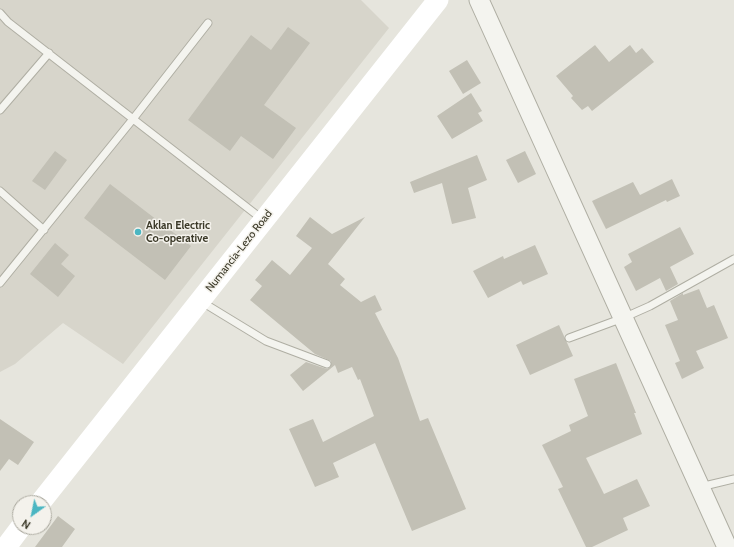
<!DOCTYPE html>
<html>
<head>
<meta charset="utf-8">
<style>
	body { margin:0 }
	#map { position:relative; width:734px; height:547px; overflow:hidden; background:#e6e5dd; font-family:Cabin,sans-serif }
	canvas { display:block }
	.north { position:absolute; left:12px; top:495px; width:40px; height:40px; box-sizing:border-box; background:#f4f2ec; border:1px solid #aaa89e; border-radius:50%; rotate:213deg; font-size:11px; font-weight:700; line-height:16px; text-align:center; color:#3b3928 }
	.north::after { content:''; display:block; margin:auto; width:14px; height:18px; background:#4bb6c2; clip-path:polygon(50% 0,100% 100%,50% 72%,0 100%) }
</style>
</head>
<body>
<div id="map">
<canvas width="734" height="547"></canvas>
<div class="north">N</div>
</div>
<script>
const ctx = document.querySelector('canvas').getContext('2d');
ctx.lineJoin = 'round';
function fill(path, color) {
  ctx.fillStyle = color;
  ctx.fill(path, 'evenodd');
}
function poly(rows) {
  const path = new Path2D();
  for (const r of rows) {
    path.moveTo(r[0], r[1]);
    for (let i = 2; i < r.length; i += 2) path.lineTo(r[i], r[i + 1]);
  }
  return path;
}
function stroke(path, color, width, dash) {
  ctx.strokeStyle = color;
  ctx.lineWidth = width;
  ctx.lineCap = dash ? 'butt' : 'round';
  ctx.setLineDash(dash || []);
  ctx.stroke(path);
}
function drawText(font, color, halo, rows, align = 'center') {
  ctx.font = font + ' Cabin,sans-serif';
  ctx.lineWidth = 3;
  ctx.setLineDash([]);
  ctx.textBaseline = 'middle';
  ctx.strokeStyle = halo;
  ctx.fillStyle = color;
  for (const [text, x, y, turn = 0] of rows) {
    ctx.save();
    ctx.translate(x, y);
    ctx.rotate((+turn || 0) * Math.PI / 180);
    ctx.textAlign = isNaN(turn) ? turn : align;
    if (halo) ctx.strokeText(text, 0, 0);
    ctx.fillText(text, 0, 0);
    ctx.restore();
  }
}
const built = poly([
	[0,0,361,0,389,28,123,364,63,323,15,364,0,372]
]);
const building = poly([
	[288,27,310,43,264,105,296,128,273,159,241,136,230,151,188,120,251,35,271,50],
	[595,45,609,62,630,45,636,53,642,48,654,62,592,111,588,106,582,110,571,98,573,96,556,76],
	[467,60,481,83,463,94,449,71],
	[471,93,482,111,478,113,483,121,452,139,437,116],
	[55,151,67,160,45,190,32,181],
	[525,151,536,174,518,183,506,160],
	[477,155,487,180,468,188,476,218,452,224,442,183,414,193,410,182],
	[672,179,680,196,667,202,666,200,606,229,592,201,633,182,640,195],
	[110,184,191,246,165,280,84,218],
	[310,217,332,234,365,217,328,264,345,279,340,285,361,302,375,295,382,310,375,313,398,358,420,421,428,418,466,509,412,531,375,443,333,463,339,477,315,487,289,429,313,419,323,442,374,416,360,379,358,380,352,367,338,373,335,365,303,391,290,375,306,362,327,369,331,366,331,361,315,354,250,300,262,286,255,280,272,260,290,275,312,248,296,236],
	[680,227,694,254,670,267,678,284,666,291,660,278,636,291,624,267,632,262,628,254],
	[55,243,69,255,61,264,75,276,58,297,30,274],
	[535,245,548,274,523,285,521,281,488,298,473,271,503,256,504,259],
	[699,289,707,308,714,305,728,338,696,351,704,368,682,379,675,363,680,361,665,325,678,320,670,301,683,293,683,295],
	[559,325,573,356,530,375,516,345],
	[616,363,636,413,634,413,642,434,586,458,604,494,637,479,650,506,623,518,628,530,592,547,586,547,558,489,563,487,542,445,571,431,569,425,588,416,574,379],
	[0,419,34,442,18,465,9,459,0,471],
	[58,516,75,529,62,547,35,547]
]);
const service = poly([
	[0,13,8,22,262,219],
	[0,110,49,53],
	[0,191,44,230],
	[0,283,133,119,208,23],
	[202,302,266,341,327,364],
	[569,338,623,318,650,306,734,259],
	[700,487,734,479]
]);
const tertiary = poly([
	[479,0,727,547]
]);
const secondary = poly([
	[40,503,438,0],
	[6,547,21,527]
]);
const markers = [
	[138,232,4,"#4bb6c2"]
];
const poiNames = [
	["Aklan Electric",146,226],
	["Co-operative",146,239]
];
const streetNames = [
	["Numancia-Lezo Road",239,251,-52]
];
fill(built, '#d7d5cb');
fill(building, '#c2c0b5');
stroke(service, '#afaea3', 9);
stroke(tertiary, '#afaea3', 21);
stroke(service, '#f4f4ef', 7);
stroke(tertiary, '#f4f4ef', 19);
stroke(secondary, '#fff', 21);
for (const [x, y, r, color] of markers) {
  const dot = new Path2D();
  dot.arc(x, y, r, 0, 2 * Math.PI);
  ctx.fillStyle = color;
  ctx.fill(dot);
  stroke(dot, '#f4f2ec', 1.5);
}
drawText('bold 11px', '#3b3928', '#f4f2ec', poiNames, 'left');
drawText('11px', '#3b3928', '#f4f2ec', streetNames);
</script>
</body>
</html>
